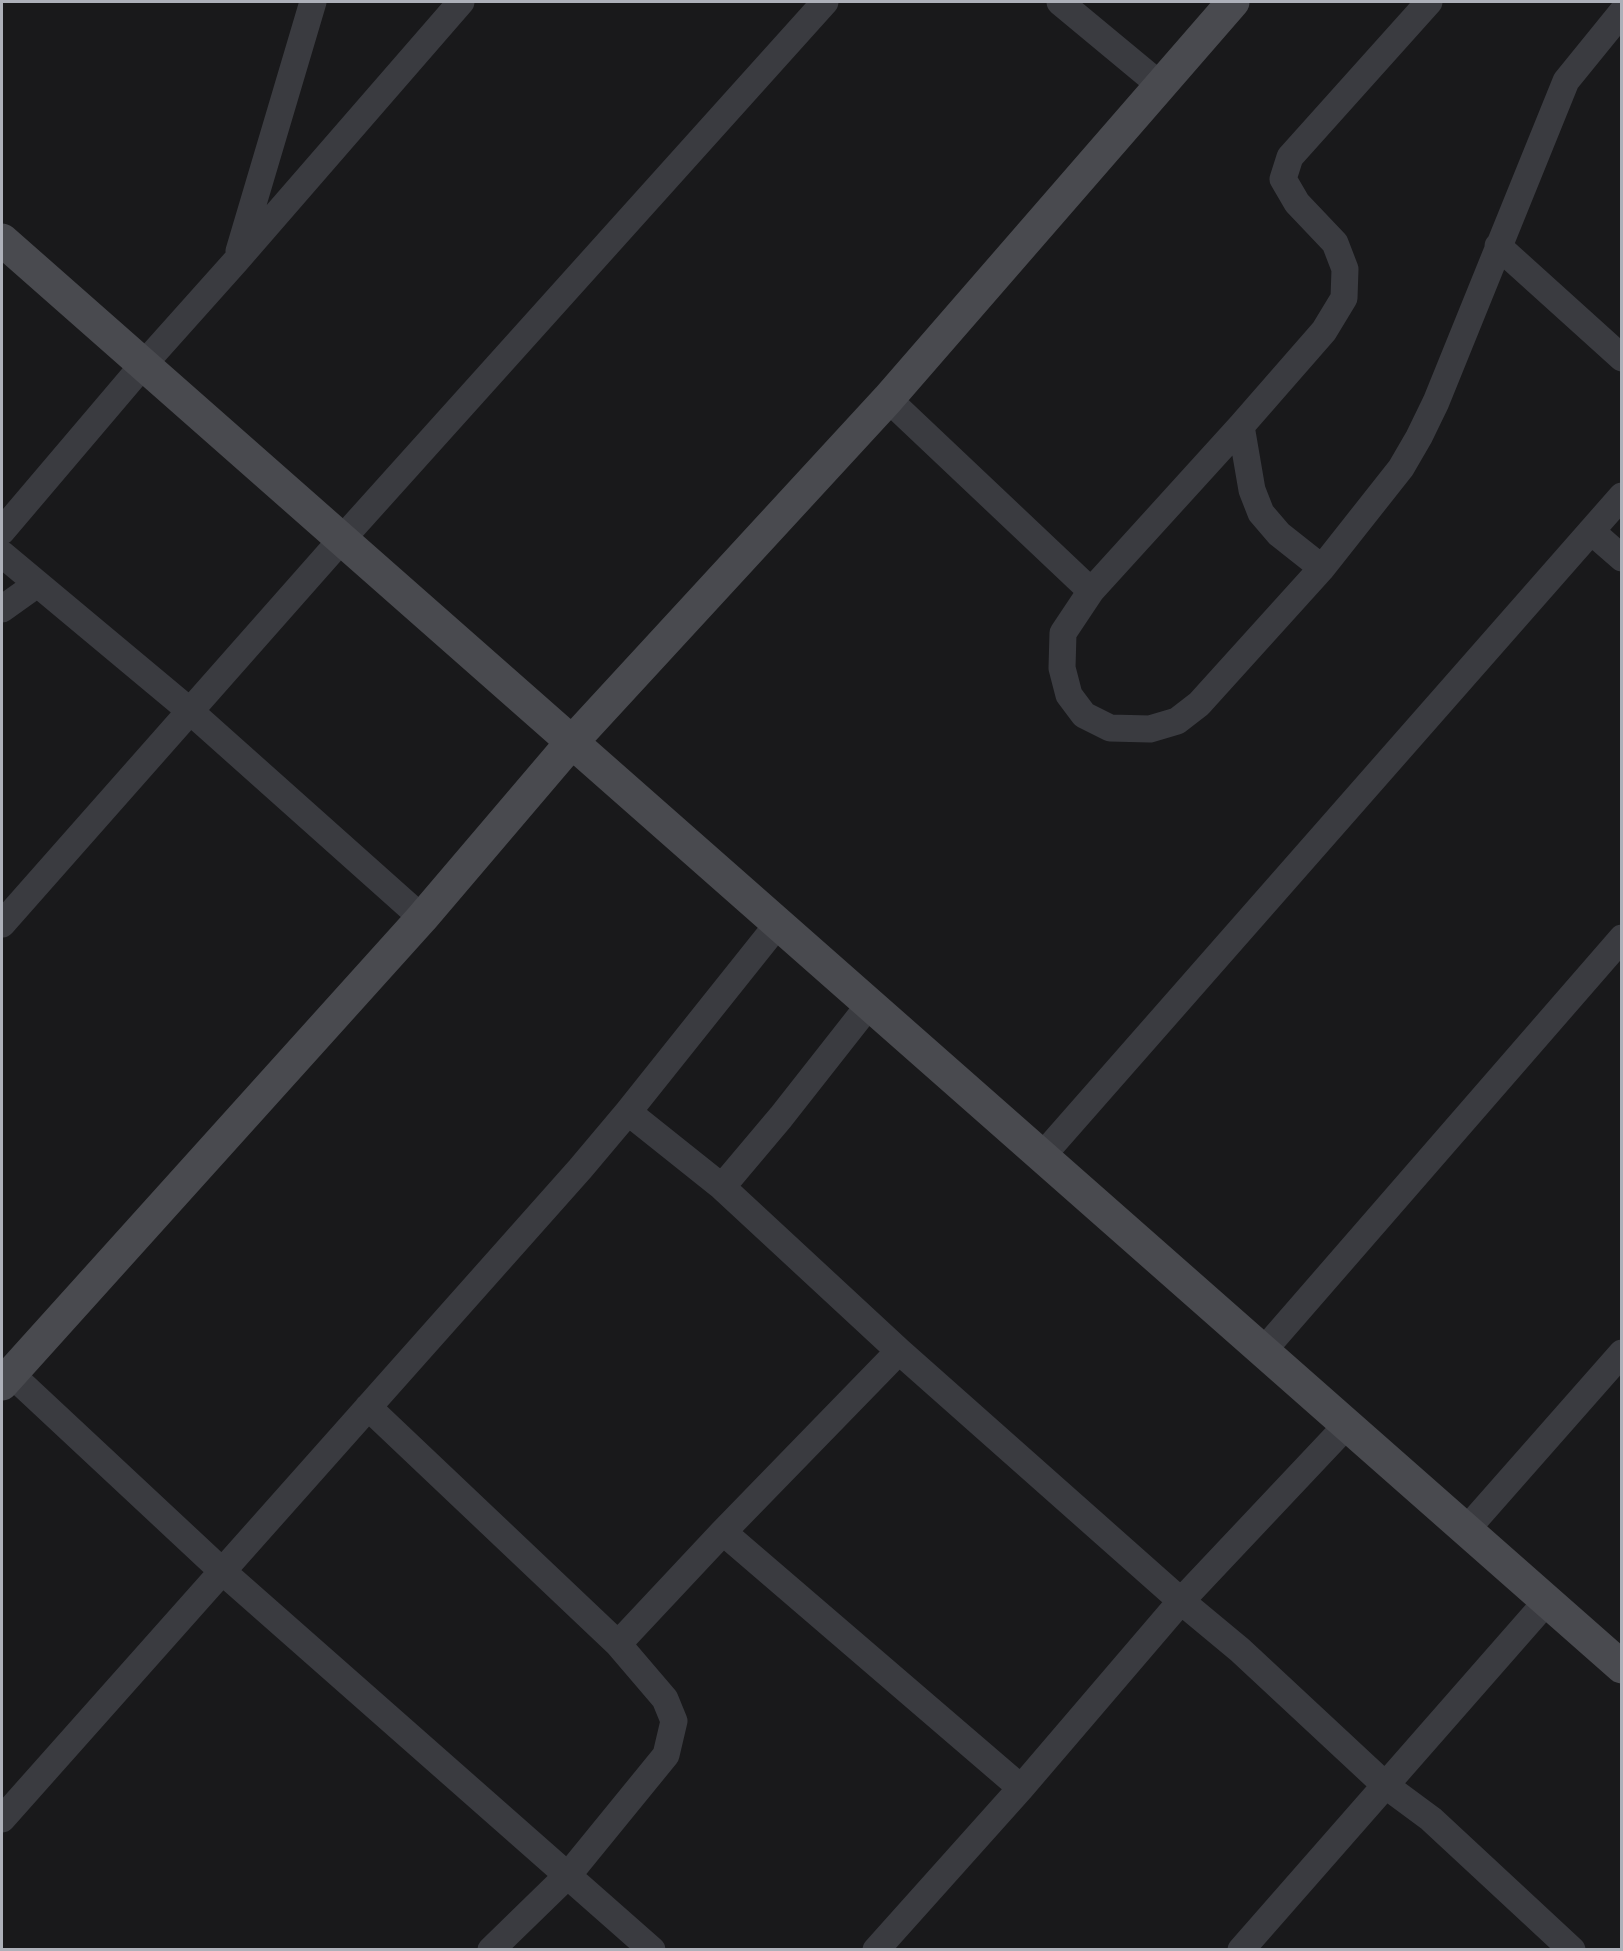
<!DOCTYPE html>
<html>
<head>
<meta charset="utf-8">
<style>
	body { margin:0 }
	#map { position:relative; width:1623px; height:1951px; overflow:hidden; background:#19191b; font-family:Helvetica,sans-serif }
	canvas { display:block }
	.frame { position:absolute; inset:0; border:3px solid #adb0b9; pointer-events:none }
</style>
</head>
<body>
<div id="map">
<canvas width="1623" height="1951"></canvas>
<div class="frame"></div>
</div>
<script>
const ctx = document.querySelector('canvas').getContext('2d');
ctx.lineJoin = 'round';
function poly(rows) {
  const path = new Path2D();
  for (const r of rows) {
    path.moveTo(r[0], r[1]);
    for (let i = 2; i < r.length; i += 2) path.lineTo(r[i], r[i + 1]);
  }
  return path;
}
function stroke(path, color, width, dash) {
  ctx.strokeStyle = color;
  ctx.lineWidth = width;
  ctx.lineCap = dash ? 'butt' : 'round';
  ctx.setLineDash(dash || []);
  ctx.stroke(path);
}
const street = poly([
	[1060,2,1160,85],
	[1429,2,1290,157,1283,179,1297,203,1335,243,1345,269,1344,298,1324,331,1241,426,1091,591,1063,633,1062,668,1069,695,1084,715,1110,728,1150,729,1177,721,1199,704,1322,568,1401,468,1419,437,1436,402,1566,81,1622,12],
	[1498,246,1622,358],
	[239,251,313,2],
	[888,399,1091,591],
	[1241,426,1252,490,1261,513,1279,534,1322,568],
	[2,531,143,365,236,261,461,2],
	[1591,531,1622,558],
	[2,554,190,711,422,918],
	[2,609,37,584],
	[2,924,342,539,825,2],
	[628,1112,722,1187,899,1351,1181,1601,1240,1650,1385,1785,1431,1819,1572,1950],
	[1042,1156,1622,496],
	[722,1187,781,1117,869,1005],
	[1263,1351,1622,938],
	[11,1374,222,1571,652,1950],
	[368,1407,618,1644,665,1699,674,1721,666,1755,569,1874,491,1950],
	[1466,1530,1622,1353],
	[723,1532,1021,1788],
	[618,1644,723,1532,899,1351],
	[2,1819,580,1169,628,1112,778,924],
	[876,1950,1021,1788,1181,1601,1347,1425],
	[1241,1950,1547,1601]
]);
const secondary = poly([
	[2,240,1622,1667],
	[2,1384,422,918,571,743,888,399,1233,2]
]);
stroke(street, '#3a3b40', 27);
stroke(secondary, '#494a4f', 33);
</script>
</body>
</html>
